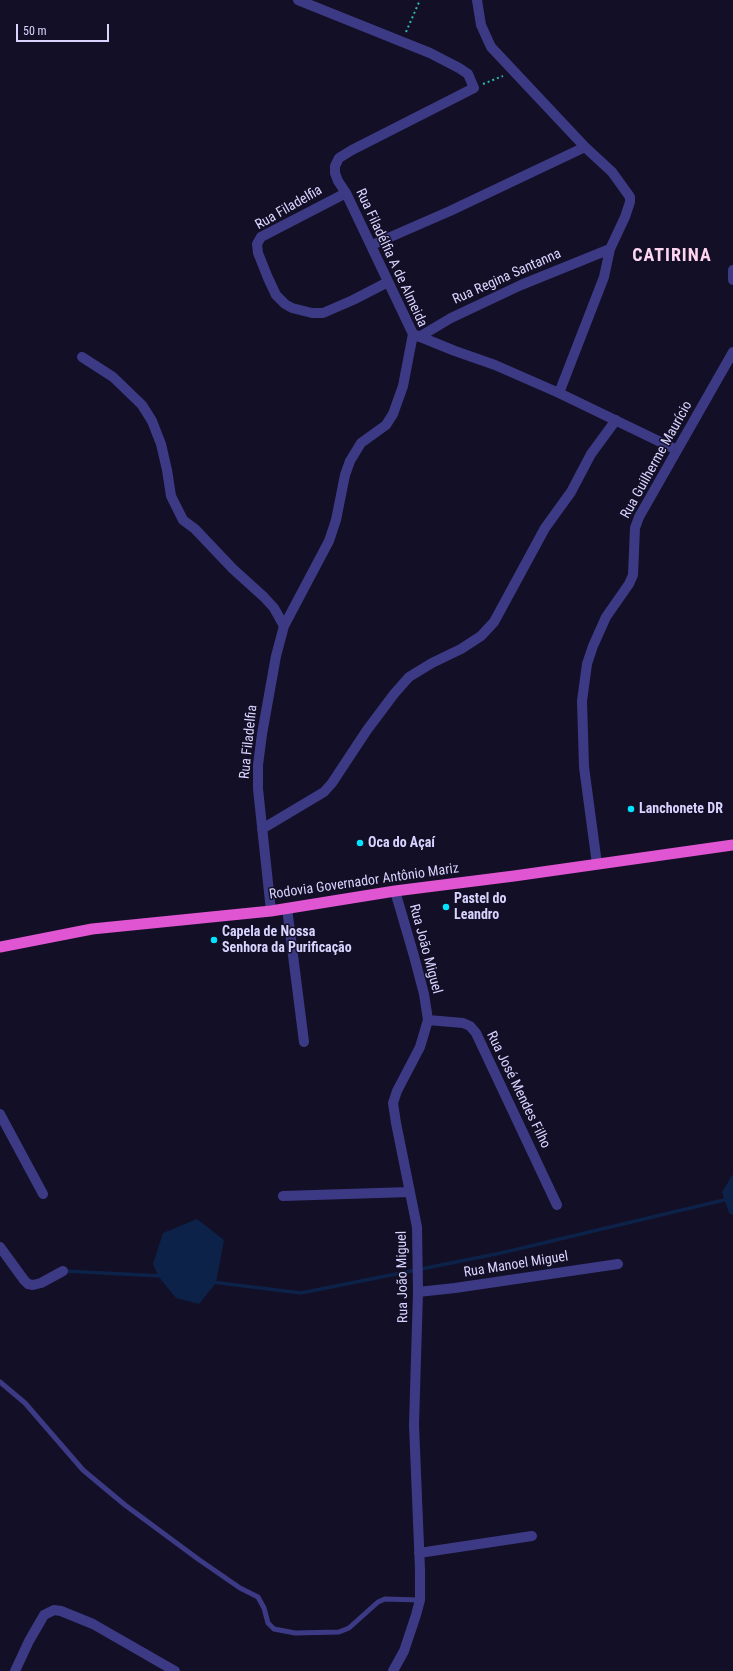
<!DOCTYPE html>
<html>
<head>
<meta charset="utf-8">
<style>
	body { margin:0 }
	#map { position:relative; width:733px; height:1671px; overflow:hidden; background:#130f26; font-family:"Roboto Condensed",sans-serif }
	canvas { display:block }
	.scale { position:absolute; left:16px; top:24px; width:93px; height:18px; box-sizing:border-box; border:2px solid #d9d4ff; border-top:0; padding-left:5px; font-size:12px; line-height:14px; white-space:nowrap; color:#d9d4ff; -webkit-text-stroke:3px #130f26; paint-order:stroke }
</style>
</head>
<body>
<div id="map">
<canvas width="733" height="1671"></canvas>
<div class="scale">50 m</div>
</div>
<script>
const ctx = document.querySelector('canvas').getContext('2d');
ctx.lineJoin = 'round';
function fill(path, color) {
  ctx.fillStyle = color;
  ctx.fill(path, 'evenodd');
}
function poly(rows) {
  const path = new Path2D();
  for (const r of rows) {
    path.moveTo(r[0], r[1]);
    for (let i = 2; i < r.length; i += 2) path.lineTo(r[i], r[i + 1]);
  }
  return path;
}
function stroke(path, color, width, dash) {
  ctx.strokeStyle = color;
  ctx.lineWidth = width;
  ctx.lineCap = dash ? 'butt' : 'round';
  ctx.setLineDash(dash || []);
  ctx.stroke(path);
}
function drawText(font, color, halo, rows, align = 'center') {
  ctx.font = font + ' "Roboto Condensed",sans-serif';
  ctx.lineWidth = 3;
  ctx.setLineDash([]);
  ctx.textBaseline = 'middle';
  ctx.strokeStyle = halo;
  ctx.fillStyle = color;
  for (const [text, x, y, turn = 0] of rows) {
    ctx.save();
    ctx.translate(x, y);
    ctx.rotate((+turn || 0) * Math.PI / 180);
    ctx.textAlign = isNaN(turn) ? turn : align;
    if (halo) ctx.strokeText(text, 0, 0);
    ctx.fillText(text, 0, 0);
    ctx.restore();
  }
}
const water = poly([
	[733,1174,733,1215,729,1213,722,1192],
	[197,1219,224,1240,216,1283,199,1304,176,1298,158,1276,153,1264,163,1233]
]);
const stream = poly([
	[64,1271,162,1276],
	[212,1282,301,1293,501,1253,724,1200,733,1200]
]);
const path = poly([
	[406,32,420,0],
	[483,84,503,76]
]);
const service = poly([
	[0,1382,25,1403,83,1470,125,1505,198,1559,240,1588,258,1597,264,1608,268,1623,274,1629,295,1633,339,1632,349,1628,378,1602,385,1599,420,1600]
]);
const minor = poly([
	[477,0,481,25,491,47,585,147,612,172,630,197,630,202,625,217,610,249,604,277,559,393],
	[346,193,261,237,257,244,258,253,268,278,276,295,285,304,292,308,312,313,323,313,353,300,388,282],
	[372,245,450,211,585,147],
	[733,270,733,280],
	[413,334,455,351,495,365,559,393,677,450],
	[419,337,451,318,521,285,610,249],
	[82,357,113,377,142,405,152,421,161,444,167,470,171,496,183,520,195,529,233,569,264,597,274,608,284,626],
	[262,829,324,792,332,783,367,730,394,694,409,677,432,663,461,649,481,636,494,622,545,528,571,492,591,454,616,420],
	[597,864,584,767,582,701,587,664,593,646,606,617,629,584,633,575,635,528,639,517,733,352],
	[287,908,304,1042],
	[271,911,258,789,258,765,262,734,276,656,284,626,329,541,336,520,345,475,350,461,361,443,386,425,393,414,403,386,413,334,346,193,338,181,335,173,335,166,339,158,352,150,474,88,468,74,459,68,430,53,298,0],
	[428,1020,463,1023,470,1026,476,1033,557,1205],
	[0,1114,43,1194],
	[283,1196,410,1192],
	[0,1247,24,1280,28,1284,33,1285,41,1283,63,1271],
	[418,1292,455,1288,618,1264],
	[419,1553,532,1536],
	[15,1671,29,1641,44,1615,54,1610,61,1611,93,1624,175,1671],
	[393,1671,404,1651,416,1615,420,1600,420,1570,414,1425,418,1292,417,1227,396,1123,393,1103,397,1091,420,1047,428,1020,424,994,414,956,395,891]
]);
const trunk = poly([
	[0,947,92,929,271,911,395,891,514,876,733,845]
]);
const markers = [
	[631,809,4,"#00e5ff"],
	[360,843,4,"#00e5ff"],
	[446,907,4,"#00e5ff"],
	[214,940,4,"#00e5ff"]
];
const streetNames = [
	["Rua Filadelfia",289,208,-30],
	["Rua Filadélfia A de Almeida",391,258,65],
	["Rua Regina Santanna",507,277,-24],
	["Rua Guilherme Maurício",657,460,-61],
	["Rua Filadelfia",249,742,-84],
	["Rodovia Governador Antônio Mariz",364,882,-8],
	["Rua João Miguel",425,949,75],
	["Rua José Mendes Filho",518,1090,64],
	["Rua Manoel Miguel",516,1265,-9],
	["Rua João Miguel",403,1277,-91]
];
const poiNames = [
	["Lanchonete DR",639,809],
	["Oca do Açaí",368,843],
	["Pastel do",454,899],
	["Leandro",454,915],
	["Capela de Nossa",222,932],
	["Senhora da Purificação",222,948]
];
const districtNames = [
	["CATIRINA",672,256]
];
fill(water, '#0c2248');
stroke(stream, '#0c2248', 3.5);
stroke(path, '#2fb8b0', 2, [2, 3]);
stroke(service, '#3d3a85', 5);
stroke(minor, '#3d3a85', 10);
stroke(trunk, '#e055d1', 11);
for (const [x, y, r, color] of markers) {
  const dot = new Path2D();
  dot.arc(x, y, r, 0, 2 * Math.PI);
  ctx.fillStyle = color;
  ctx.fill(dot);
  stroke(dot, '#130f26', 1.5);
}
drawText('14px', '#d9d4ff', '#130f26', streetNames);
drawText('bold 14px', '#d9d4ff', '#130f26', poiNames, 'left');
ctx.letterSpacing = '1px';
drawText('bold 18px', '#ffd6f0', '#130f26', districtNames);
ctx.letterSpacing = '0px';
</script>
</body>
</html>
